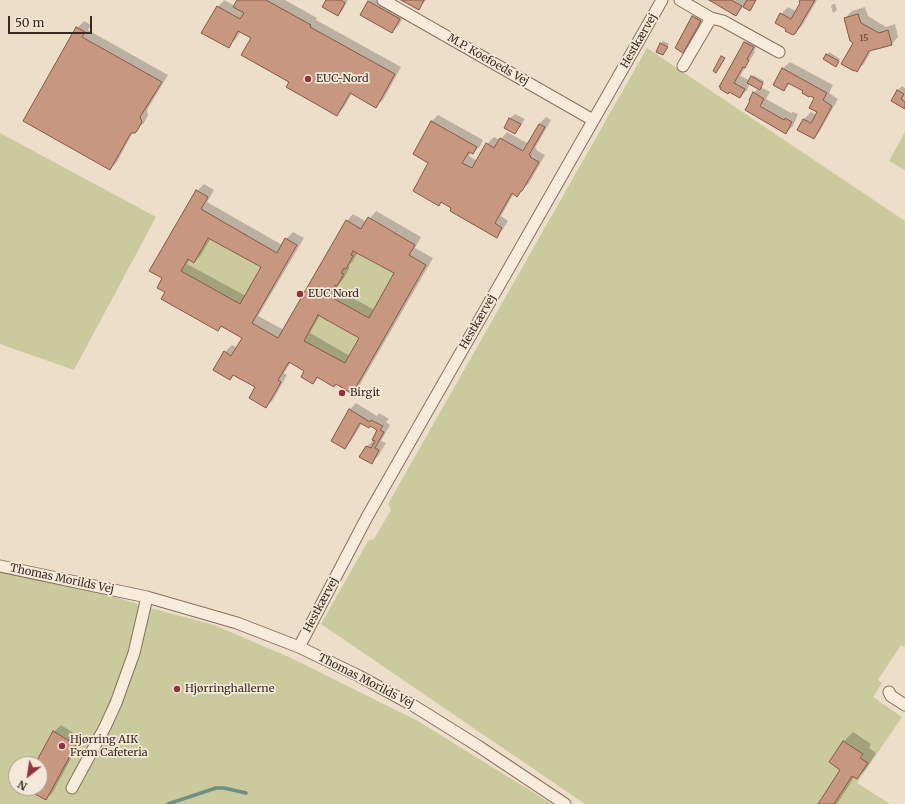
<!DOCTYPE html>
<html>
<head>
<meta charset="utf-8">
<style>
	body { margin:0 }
	#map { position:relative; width:905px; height:804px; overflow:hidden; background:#ecdec8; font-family:Merriweather,serif }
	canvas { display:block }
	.north { position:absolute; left:8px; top:756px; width:40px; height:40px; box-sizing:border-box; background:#f4e9d8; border:1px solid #a99d8f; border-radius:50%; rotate:210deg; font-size:11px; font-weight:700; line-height:16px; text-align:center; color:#392a21 }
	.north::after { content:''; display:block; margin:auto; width:14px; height:18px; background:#94313c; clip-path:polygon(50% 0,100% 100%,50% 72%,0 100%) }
	.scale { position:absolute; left:8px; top:16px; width:84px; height:18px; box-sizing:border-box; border:2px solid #392a21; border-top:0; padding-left:5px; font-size:12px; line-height:14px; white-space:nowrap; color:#392a21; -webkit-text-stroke:3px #f4e9d8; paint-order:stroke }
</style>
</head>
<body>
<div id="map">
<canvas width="905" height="804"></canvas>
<div class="north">N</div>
<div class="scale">50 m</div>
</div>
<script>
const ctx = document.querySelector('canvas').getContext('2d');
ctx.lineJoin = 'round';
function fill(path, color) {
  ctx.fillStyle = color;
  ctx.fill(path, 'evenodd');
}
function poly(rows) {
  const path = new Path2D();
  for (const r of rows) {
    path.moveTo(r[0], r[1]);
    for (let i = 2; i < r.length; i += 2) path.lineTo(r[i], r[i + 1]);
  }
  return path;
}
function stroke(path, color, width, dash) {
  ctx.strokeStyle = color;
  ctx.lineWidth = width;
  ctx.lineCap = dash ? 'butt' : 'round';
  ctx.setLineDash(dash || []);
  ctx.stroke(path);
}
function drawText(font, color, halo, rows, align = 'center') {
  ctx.font = font + ' Merriweather,serif';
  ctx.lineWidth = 3.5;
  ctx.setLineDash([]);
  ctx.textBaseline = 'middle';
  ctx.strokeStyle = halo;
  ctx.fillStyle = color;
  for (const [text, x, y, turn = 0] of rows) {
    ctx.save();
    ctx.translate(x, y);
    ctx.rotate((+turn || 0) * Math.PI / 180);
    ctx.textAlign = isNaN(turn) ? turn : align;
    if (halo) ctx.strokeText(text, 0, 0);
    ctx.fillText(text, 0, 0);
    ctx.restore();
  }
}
const green = poly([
	[647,48,905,221,905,647,901,645,878,680,882,683,873,697,902,717,857,783,890,804,585,804,321,624,368,541,374,539,391,510,388,504],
	[905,132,905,170,889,161],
	[0,133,156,217,74,370,0,344],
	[208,238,261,267,240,304,181,271,188,259,194,263],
	[353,251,394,273,369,318,329,296,335,285,337,285,343,275,341,273,344,268,346,269,353,257,351,255],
	[318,315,359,338,345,363,304,341],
	[0,572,112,596,154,609,214,625,291,658,418,721,552,804,0,804],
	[16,764,40,764,40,788,16,788]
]);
const shadow = poly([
	[224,0,235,6,239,0,285,0,317,18,316,20,401,67,383,100,376,106,352,93,344,107,337,114,290,82,252,38,241,31,235,40,228,47,218,7],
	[327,0,348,0,342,11,338,15],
	[370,0,385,0,406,12,399,25,392,32,369,2],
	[403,0,426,0,418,9],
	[711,0,756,0,744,6,736,14],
	[801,0,817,0,802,26,795,33,781,14,788,7,797,12,802,3],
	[833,4,835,4,837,10,833,13,831,6],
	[865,7,868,16,886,27,895,24,898,37,892,44,872,49,864,64,857,70,854,42,845,18,852,11],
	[698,13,704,16,687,47,683,52,693,17],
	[84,21,91,25,88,30,168,75,147,110,148,115,144,123,133,132,117,162,110,169,77,28],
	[752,36,760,40,754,51,755,52,740,76,749,80,753,75,764,81,761,87,770,92,766,99,791,113,793,112,798,114,793,126,786,132,746,110,753,93,759,88,750,83,747,90,740,97,729,91,745,43],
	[663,41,669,44,663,54,657,51],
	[829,52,840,59,837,63,824,59],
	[790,62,833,85,829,93,838,99,820,131,814,138,798,130,804,119,811,112,816,115,818,112,816,98,790,83,784,90,774,84,783,68],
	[902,86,905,88,905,108,892,101,898,90],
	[515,114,525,119,519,128,515,133,505,127,510,118],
	[438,115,483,140,480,146,473,153,471,152,469,156,477,161,487,144,494,137,500,140,507,132,529,144,539,124,546,117,551,120,535,148,537,149,536,150,545,155,529,183,517,195,514,193,501,216,508,221,503,229,496,236,453,208,430,162,431,122],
	[204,184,214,190,207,202,282,245,286,239,293,232,304,238,258,316,284,330,347,221,353,214,367,222,376,211,421,237,415,248,433,258,359,386,352,393,336,384,334,386,319,377,313,383,306,371,291,362,284,373,287,375,273,400,266,407,256,387,234,374,230,378,225,352,232,345,237,348,243,338,222,326,218,330,167,292,197,191],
	[211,238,263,267,246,296,187,264,190,259,194,262,201,255],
	[358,252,395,273,375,310,335,289,344,278,350,267,348,266,353,261],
	[320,315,360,337,350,356,310,333],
	[356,403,377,416,379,413,389,419,386,422,390,425,381,441,386,443,378,456,371,463,361,457,367,446,374,440,379,430,371,425,362,423,351,441,345,448,350,409],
	[61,725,82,738,53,792,46,799,26,788,40,788,40,764,36,764,54,732],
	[853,732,871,744,869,748,876,753,866,769,857,778,855,776,837,804,819,804,841,769,830,762,844,741]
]);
const stream = poly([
	[168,804,216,788,224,788,246,793]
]);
const building = poly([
	[237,0,266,0,311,25,310,27,395,74,376,108,350,93,337,116,286,87,289,82,241,55,251,38,238,31,229,48,201,33,217,6,240,19,244,13,233,7,237,0],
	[326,0,341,0,345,3,338,16,322,7,326,0],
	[401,0,424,0,419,10,401,0],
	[709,0,731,0,742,6,736,16,709,0],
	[747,0,756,0,750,11,743,7,747,0],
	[800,0,815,0,795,34,794,34,793,35,785,31,786,29,775,23,780,13,791,19,800,3,799,2,800,0],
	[368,1,400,19,392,33,360,15,368,1],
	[858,14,861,23,879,33,888,30,892,45,869,51,857,72,854,70,854,71,841,64,853,43,850,41,844,18,858,14],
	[692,16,701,21,683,53,675,48,692,16],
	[76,27,85,32,82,37,162,82,140,117,142,122,137,131,135,133,131,133,110,170,23,121,76,27],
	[744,42,754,47,747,59,749,60,745,68,743,67,734,83,745,89,740,98,729,92,728,94,720,89,721,87,719,87,744,42],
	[660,43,668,47,663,55,656,52,660,43],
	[826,54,839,61,836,67,823,59,826,54],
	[721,56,725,58,716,73,713,71,721,56],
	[782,68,827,93,823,100,832,106,814,139,797,130,803,119,811,123,817,112,809,108,814,98,810,96,809,97,802,93,803,91,788,83,784,91,773,85,782,68],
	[751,76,763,83,760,90,747,83,751,76],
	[897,90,904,94,901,99,905,102,905,109,891,101,897,90],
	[753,92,764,99,760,106,784,120,785,118,792,122,786,134,745,110,750,101,749,100,753,92],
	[509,118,521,124,515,134,504,128,509,118],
	[431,121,477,147,473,154,469,152,462,163,472,168,486,143,494,148,500,138,523,151,539,124,545,127,529,155,531,156,530,157,539,162,522,191,521,191,517,197,512,193,495,223,502,228,497,238,450,211,451,208,441,202,439,206,413,191,428,163,413,154,431,121],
	[196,190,208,197,201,209,277,253,285,238,297,245,252,323,278,338,346,220,361,229,368,217,415,245,409,255,426,265,352,394,336,384,334,387,317,377,313,384,301,377,304,371,289,362,278,380,281,382,266,408,249,398,255,387,233,375,230,380,213,370,224,351,231,356,242,338,221,326,218,331,161,299,165,292,157,288,162,278,149,271,196,190],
	[208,238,261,267,240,304,181,271,188,259,194,263,208,238],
	[353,251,394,273,369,318,329,296,335,285,337,286,344,274,341,273,344,268,346,269,353,256,351,255,353,251],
	[318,315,359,338,345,363,304,341,318,315],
	[349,409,370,422,371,420,383,426,380,430,384,432,375,448,379,450,372,464,359,457,366,446,371,448,375,441,372,440,377,430,370,426,369,428,360,423,345,449,331,441,349,409],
	[53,731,76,745,46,800,24,788,40,788,40,764,35,764,53,731],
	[843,741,863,754,860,758,868,763,857,779,852,776,834,804,818,804,840,770,829,762,843,741]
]);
const minor = poly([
	[383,0,593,120],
	[680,0,711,18,683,66],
	[711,18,723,21,779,52],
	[0,566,147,597,237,623,299,647,359,676,414,706,478,746,565,804],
	[299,647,367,517,662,0],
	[889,692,891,696,905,705],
	[72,788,105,727,116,703,134,653,147,597]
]);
const markers = [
	[308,79,4,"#94313c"],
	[300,294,4,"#94313c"],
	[342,393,4,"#94313c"],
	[177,689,4,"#94313c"],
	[62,746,4,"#94313c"]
];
const numberNames = [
	["15",864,38]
];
const streetNames = [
	["Hestkærvej",639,41,-60],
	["M.P. Koefoeds Vej",488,60,30],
	["Hestkærvej",478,322,-60],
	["Thomas Morilds Vej",62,579,12],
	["Hestkærvej",321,605,-62],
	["Thomas Morilds Vej",366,681,27]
];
const poiNames = [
	["EUC-Nord",316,79],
	["EUC Nord",308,294],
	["Birgit",350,393],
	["Hjørringhallerne",185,689],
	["Hjørring AIK",70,740],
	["Frem Cafeteria",70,753]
];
fill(green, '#caca9d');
fill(shadow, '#0003');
stroke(stream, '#708f84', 3.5);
fill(building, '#c89780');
stroke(building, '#865845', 1);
stroke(minor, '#88705e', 13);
stroke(minor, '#f7ecdb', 11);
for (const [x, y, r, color] of markers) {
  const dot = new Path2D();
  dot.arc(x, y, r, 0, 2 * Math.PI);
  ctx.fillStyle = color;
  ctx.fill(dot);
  stroke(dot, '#f4e9d8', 1.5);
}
drawText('9px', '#5d4539', null, numberNames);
drawText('11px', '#392a21', '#f4e9d8', streetNames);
drawText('11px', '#392a21', '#f4e9d8', poiNames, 'left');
</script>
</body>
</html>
